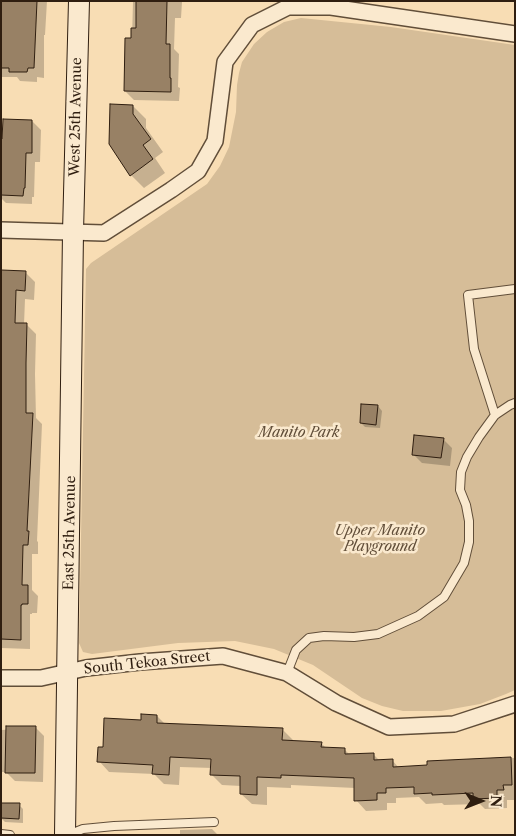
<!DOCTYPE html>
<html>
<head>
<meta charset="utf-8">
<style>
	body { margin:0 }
	#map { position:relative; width:516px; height:836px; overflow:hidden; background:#f8ddb4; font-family:"Libre Caslon Text",serif }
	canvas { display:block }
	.frame { position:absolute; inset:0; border:2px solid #2f1e10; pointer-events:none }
	.north { position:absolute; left:456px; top:776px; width:50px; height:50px; -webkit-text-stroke:4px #fae9ce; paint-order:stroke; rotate:91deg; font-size:14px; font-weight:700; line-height:20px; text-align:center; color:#2f1e10 }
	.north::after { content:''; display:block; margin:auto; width:18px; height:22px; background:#2f1e10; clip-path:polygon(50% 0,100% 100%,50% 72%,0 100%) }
</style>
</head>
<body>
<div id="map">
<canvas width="516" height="836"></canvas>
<div class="frame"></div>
<div class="north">N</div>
</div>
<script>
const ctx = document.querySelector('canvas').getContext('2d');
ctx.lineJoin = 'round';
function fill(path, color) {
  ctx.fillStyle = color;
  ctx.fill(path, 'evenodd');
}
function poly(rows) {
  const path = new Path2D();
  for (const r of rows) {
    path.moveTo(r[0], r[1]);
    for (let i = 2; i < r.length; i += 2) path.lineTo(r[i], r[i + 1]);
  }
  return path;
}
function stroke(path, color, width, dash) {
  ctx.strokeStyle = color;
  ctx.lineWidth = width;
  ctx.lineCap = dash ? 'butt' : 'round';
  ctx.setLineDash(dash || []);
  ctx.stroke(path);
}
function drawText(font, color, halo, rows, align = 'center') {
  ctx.font = font + ' "Libre Caslon Text",serif';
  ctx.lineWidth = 5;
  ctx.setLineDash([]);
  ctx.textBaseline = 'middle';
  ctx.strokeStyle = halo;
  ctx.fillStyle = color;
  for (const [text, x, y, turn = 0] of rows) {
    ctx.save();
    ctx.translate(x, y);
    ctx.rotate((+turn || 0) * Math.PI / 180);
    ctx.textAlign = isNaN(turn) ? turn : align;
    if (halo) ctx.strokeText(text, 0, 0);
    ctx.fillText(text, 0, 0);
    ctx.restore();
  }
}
const green = poly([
	[301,18,391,27,515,45,515,690,506,694,480,704,441,711,403,711,382,706,362,698,313,665,274,649,235,641,178,643,92,654,83,652,79,643,86,269,91,263,207,184,220,166,229,147,236,112,237,85,239,73,242,62,254,44,267,32,284,22]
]);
const shadow = poly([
	[1,1,47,1,45,35,44,35,44,78,37,77,37,82,20,81,17,77,1,77],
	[133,1,182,2,181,18,175,18,174,49,179,54,178,87,180,88,179,101,134,100,125,91,132,39],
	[133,106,146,119,146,128,163,152,155,158,165,173,144,188,131,175],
	[32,121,41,130,40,162,35,162,34,197,32,197,32,204,6,203,1,198,1,141],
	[1,271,25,272,35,282,34,300,25,299,24,325,27,325,36,334,35,374,36,418,42,424,37,541,38,542,38,554,32,554,32,590,38,596,37,613,32,613,32,614,30,614,30,649,1,648],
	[378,406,382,411,380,428,365,427,361,423],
	[443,439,452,448,450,466,422,463,413,454],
	[157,716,165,724,282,729,293,740,293,741,321,743,326,748,344,749,350,755,373,754,380,761,392,760,399,768,428,766,473,759,515,758,515,800,507,800,507,808,485,809,480,804,444,805,442,803,426,804,419,797,396,798,396,803,387,803,387,810,366,811,356,800,355,788,291,785,291,788,267,787,267,805,252,804,241,794,241,786,222,785,211,774,212,768,180,767,179,785,164,784,154,774,109,772,99,761,104,748,142,721],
	[36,728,44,736,43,782,15,781,6,772,1,772,1,730],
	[19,805,23,809,23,823,5,822,1,818],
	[212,829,218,835,180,835,180,830]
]);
const building = poly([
	[1,1,37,1,34,68,28,68,27,72,9,72,9,68,1,68,1,1],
	[136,1,167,1,166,44,170,44,170,78,171,78,171,92,124,91,125,38,131,38,131,28,136,28,136,1],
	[110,104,133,105,133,114,151,139,143,145,153,159,130,176,109,144,110,104],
	[3,119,32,120,32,153,26,153,25,188,24,188,23,196,1,195,1,139,2,139,3,119],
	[1,270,26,271,25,291,16,290,15,323,27,323,26,363,26,413,33,413,27,531,29,531,28,545,23,545,22,585,28,585,28,604,22,604,22,605,21,605,21,640,1,639,1,270],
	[361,404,378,405,376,425,360,423,361,404],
	[414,435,444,438,441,458,412,455,414,435],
	[141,714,157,715,157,723,283,728,282,740,322,742,321,747,345,748,345,754,374,753,374,760,393,759,393,767,427,765,427,761,511,757,512,785,503,785,504,790,497,790,497,798,473,799,473,793,432,795,432,793,414,794,414,787,386,788,386,793,377,793,377,800,354,801,354,778,281,775,281,778,257,777,257,795,240,794,240,776,210,775,211,759,170,757,169,775,152,774,153,765,97,762,98,747,103,747,104,718,141,720,141,714],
	[6,726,36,726,35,773,5,773,6,726],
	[1,803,20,803,19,819,1,818,1,803]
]);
const lane = poly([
	[495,415,474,349,468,295,515,289],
	[287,673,296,650,309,638,324,636,354,637,378,634,418,616,444,597,464,563,469,542,469,521,466,505,460,490,461,472,467,457,479,437,495,415,510,405,515,403],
	[1,834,10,835],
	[68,835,83,829,114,826,214,822]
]);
const street = poly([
	[1,230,104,233,171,190,198,171,215,141,225,62,252,25,288,7,331,7,515,34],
	[1,678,41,678,86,668,140,662,223,656,287,673,336,703,389,727,454,724,515,704]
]);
const secondary = poly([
	[65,835,73,232,79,1]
]);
const streetNames = [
	["West 25th Avenue",76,117,-89],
	["East 25th Avenue",70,533,-89],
	["South Tekoa Street",147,663,-6]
];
const parkNames = [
	["Manito Park",299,433],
	["Upper Manito",380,531],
	["Playground",380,547]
];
fill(green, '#d6bd98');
fill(shadow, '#0003');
fill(building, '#988165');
stroke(building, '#2f1e10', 1);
stroke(lane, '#614e39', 10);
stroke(street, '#614e39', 18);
stroke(secondary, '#2f1e10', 22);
stroke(lane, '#fae9ce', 8);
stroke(street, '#fae9ce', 15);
stroke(secondary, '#fae9ce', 20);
drawText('14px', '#2f1e10', '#fae9ce', streetNames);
drawText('italic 14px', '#614e39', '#fae9ce', parkNames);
</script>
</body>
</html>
